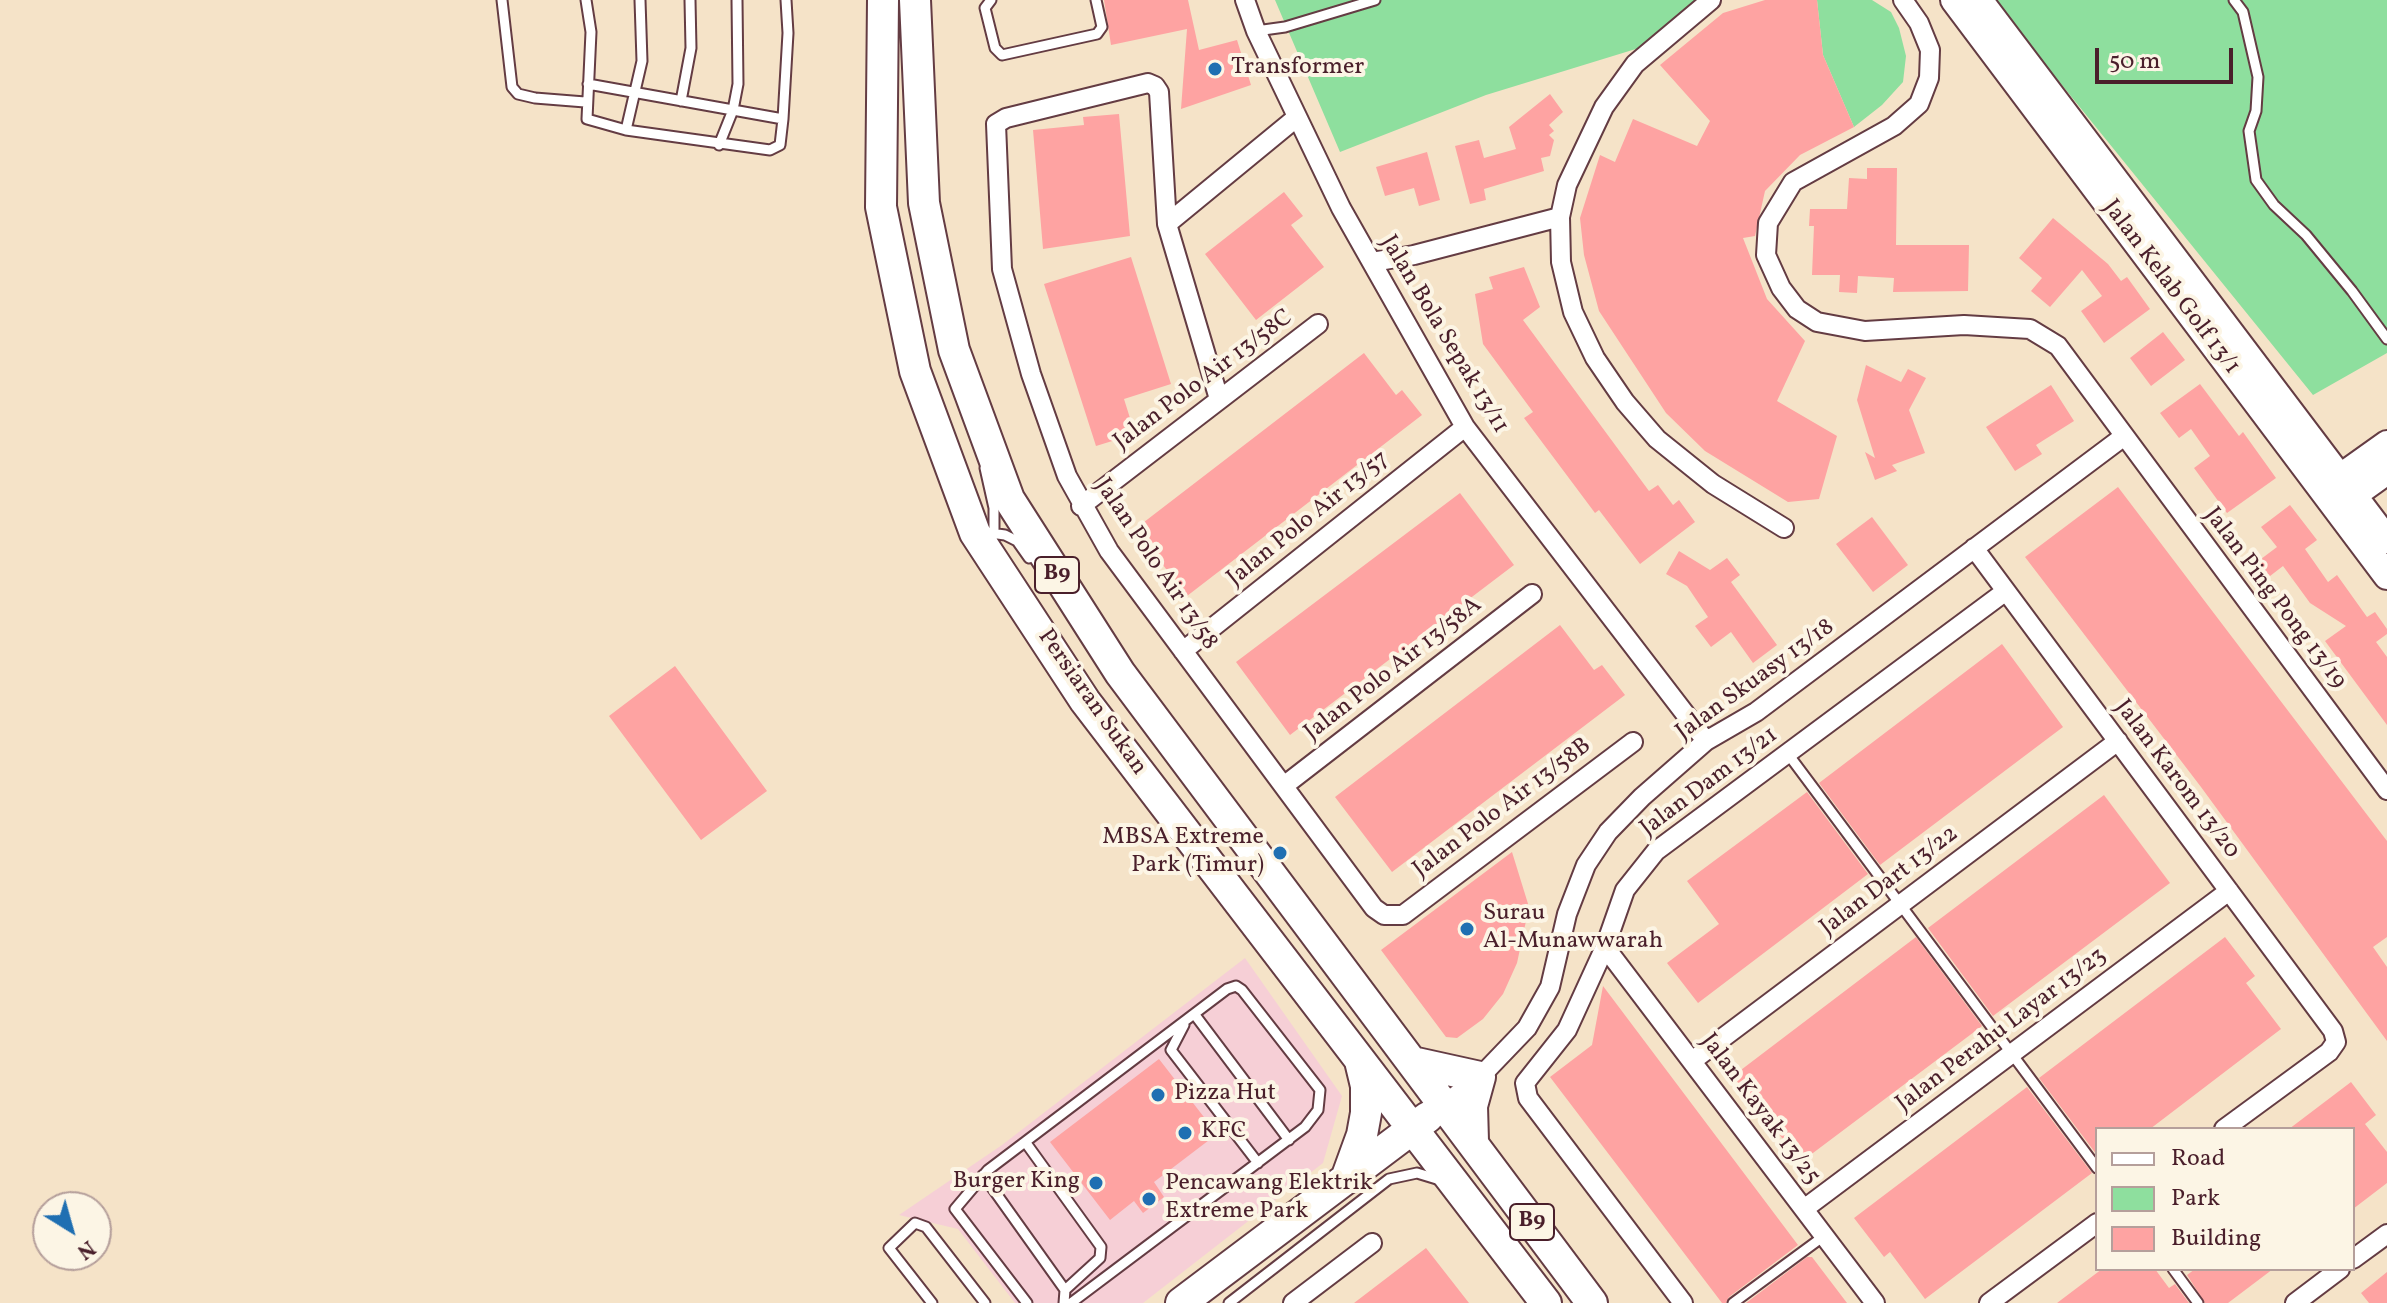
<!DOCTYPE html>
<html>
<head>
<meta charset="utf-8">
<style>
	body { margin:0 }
	#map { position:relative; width:2387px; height:1303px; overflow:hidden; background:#f5e3c8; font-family:Vollkorn,serif }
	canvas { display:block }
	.legend { position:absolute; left:2095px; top:1127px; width:260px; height:144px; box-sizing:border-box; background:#fcf5e5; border:2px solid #b59f9b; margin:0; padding:10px 14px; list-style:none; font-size:24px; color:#4a1f2b }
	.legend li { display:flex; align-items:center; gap:16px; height:40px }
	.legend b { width:40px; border:2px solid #b59f9b }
	.north { position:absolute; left:32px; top:1191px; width:80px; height:80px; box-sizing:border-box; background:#fcf5e5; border:2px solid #b59f9b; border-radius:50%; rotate:143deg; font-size:22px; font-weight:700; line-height:32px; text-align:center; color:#4a1f2b }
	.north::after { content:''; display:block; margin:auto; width:28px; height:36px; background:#1f6fb2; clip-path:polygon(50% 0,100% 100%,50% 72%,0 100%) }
	.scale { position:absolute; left:2095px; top:48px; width:138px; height:36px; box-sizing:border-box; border:4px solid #4a1f2b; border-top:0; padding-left:10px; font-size:24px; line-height:28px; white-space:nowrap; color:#4a1f2b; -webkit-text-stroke:6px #fcf5e5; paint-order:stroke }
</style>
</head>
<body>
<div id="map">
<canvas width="2387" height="1303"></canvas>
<ul class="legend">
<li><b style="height:10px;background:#fff"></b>Road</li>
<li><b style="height:22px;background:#8edf9e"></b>Park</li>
<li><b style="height:22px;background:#fea3a2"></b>Building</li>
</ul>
<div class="north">N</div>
<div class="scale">50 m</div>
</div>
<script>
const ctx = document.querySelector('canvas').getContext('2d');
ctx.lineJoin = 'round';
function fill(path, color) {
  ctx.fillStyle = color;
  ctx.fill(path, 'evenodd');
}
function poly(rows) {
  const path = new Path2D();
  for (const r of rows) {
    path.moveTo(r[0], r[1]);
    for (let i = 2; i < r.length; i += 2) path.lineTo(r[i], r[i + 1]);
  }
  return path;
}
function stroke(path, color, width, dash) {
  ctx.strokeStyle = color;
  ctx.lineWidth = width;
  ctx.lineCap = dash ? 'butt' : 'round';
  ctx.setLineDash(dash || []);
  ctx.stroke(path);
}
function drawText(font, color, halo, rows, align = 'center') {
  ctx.font = font + ' Vollkorn,serif';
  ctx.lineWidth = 8;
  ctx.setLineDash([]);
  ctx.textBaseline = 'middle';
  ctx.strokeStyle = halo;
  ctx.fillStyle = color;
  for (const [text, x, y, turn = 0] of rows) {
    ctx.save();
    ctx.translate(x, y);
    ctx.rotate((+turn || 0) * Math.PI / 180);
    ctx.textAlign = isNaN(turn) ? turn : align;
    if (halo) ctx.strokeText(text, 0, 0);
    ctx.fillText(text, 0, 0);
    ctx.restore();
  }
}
const built = poly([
	[1245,958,1342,1096,1323,1163,1143,1303,1015,1303,958,1229,899,1215,1002,1145]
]);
const green = poly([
	[1275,0,1703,0,1639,48,1486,95,1340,152],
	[1817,0,1872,0,1891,12,1899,28,1906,56,1903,82,1882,105,1854,127,1823,55],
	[1993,0,2387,0,2387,353,2313,395]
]);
const building = poly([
	[1104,0,1188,0,1199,50,1237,40,1251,85,1181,109,1187,29,1111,45],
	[1765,0,1817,0,1823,55,1854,127,1800,155,1765,191,1755,236,1743,238,1767,299,1805,341,1777,401,1837,436,1819,499,1788,502,1705,451,1666,413,1599,311,1584,255,1580,218,1600,155,1615,162,1633,119,1697,146,1710,121,1660,65,1723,13],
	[1550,94,1563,112,1549,125,1554,131,1549,135,1554,140,1550,156,1541,158,1544,171,1484,189,1486,200,1470,204,1455,146,1479,140,1484,158,1516,149,1509,127],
	[1119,114,1130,236,1043,249,1033,130,1084,125,1083,117],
	[1427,152,1440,200,1419,206,1414,188,1385,196,1376,167],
	[1867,168,1897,168,1896,245,1969,245,1968,291,1893,292,1894,278,1858,276,1857,293,1839,292,1840,275,1812,275,1814,226,1809,226,1810,209,1847,209,1849,178,1867,179],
	[1284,192,1303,216,1291,225,1324,267,1256,320,1205,254],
	[2053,218,2108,264,2121,281,2127,277,2150,309,2104,343,2081,311,2102,296,2082,270,2050,307,2031,291,2042,278,2019,258],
	[1131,257,1171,384,1124,399,1135,434,1096,446,1044,284],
	[1524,267,1540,307,1523,320,1649,491,1658,485,1673,505,1679,500,1695,522,1640,564,1599,510,1595,513,1524,418,1533,412,1483,344,1475,294,1493,289,1489,277],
	[2163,332,2185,360,2151,386,2130,358],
	[1364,353,1396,395,1402,390,1422,415,1187,596,1135,529],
	[1866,365,1901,382,1908,369,1926,378,1909,410,1925,453,1892,465,1897,471,1875,480,1865,452,1875,458,1857,400],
	[2200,384,2239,436,2243,432,2276,478,2227,513,2194,468,2210,456,2191,429,2179,438,2160,413],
	[2051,385,2074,421,2036,445,2042,454,2015,471,1986,427],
	[2118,487,2387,841,2387,937,2373,947,2387,967,2387,1041,2201,787,2025,557],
	[1460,493,1514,565,1290,735,1236,662],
	[2290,505,2317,540,2305,549,2328,582,2337,575,2367,617,2375,612,2387,629,2387,634,2376,642,2387,657,2387,725,2325,641,2346,626,2310,603,2283,566,2261,583,2249,568,2277,547,2261,527],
	[1872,517,1908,565,1873,592,1836,544],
	[1679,551,1710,570,1727,558,1740,575,1731,582,1777,645,1753,663,1731,632,1711,647,1695,626,1708,617,1687,586,1666,574],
	[1560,625,1594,670,1602,665,1625,695,1392,872,1335,797],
	[2002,644,2063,727,1880,865,1819,783],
	[675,666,767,791,701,840,609,716],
	[1807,792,1868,874,1698,1003,1667,963,1719,924,1687,881],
	[2104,795,2170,883,1993,1016,1928,928],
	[1512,852,1529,907,1517,963,1503,994,1483,1019,1457,1038,1446,1037,1381,950],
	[1916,937,1982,1026,1801,1162,1733,1076],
	[2225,937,2255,976,2246,983,2281,1029,2150,1129,2097,1129,2097,1155,2039,1078],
	[1603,986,1798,1245,1729,1297,1726,1303,1722,1303,1550,1077,1592,1045],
	[1159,1059,1217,1134,1154,1182,1164,1197,1143,1213,1134,1201,1110,1220,1050,1142],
	[2351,1082,2376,1115,2365,1124,2387,1152,2387,1183,2353,1209,2353,1129,2289,1129],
	[2027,1087,2092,1173,1925,1299,1890,1252,1884,1257,1854,1218],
	[1426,1248,1469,1303,1354,1303,1388,1277],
	[1807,1257,1812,1257,1847,1303,1746,1303],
	[2102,1269,2155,1269,2169,1288,2175,1284,2189,1303,2057,1303],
	[2195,1269,2273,1269,2228,1303,2205,1303,2187,1275],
	[2387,1272,2387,1303,2369,1303,2361,1293]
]);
const lane = poly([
	[502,0,512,87,518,94,535,98,585,102],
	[586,0,591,32,587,119,626,130,770,150,780,145,783,119,788,33,786,0],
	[991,0,985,8,995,48,1002,55,1097,34,1102,27,1096,0],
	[2234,0,2243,12,2258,77,2256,111,2249,131,2256,180,2274,205,2306,235,2352,291,2387,339],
	[1256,31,1285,27,1375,0],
	[588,84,783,119],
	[681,101,691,48,690,0],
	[626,130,642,61,640,0],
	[719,145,733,110,738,84,737,0],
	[985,468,994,508,994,535],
	[983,532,1005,535,1017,541,1029,558],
	[1788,754,2097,1168],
	[1195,1015,1289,1140],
	[1184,1025,1171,1050,1258,1163],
	[1026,1143,1101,1247,1100,1258,1065,1290],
	[983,1175,1065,1290,1064,1303],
	[2173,1269,2198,1303],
	[932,1303,889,1248,915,1223,926,1227,985,1303],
	[1027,1303,955,1209,988,1170,1227,989,1236,986,1242,990,1320,1090,1318,1110,1305,1127,1071,1303],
	[1229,1303,1389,1179,1417,1173,1440,1180],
	[1733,1303,1824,1236]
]);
const street = poly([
	[1245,0,1256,31,1341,208,1465,427,1706,741],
	[1711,0,1635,64,1604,107,1567,185,1560,217,1561,262,1573,312,1595,358,1625,402,1657,439,1713,484,1784,528],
	[1903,0,1919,23,1930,50,1929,78,1919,104,1894,126,1793,182,1768,223,1766,255,1781,288,1797,309,1817,322,1865,331,1964,325,2030,329,2058,346,2387,790],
	[1167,224,1296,118],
	[1372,262,1414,255,1560,217],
	[1219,399,1167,224,1159,92,1155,86,1148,83,1006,118,996,124,1002,269,1031,374,1067,476,1109,551,1374,908,1384,915,1403,915,1633,742],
	[1081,506,1318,324],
	[1974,548,2333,1031,2336,1042,2329,1052,2224,1129],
	[1183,651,1465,427],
	[1285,785,1532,594],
	[1605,947,1875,1303],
	[1692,1061,2118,741],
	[1445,1104,1480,1077,1527,1028,1550,987,1567,914,1586,865,1608,832,1642,797,1706,741,1756,712,2123,437],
	[1804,1209,2229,891],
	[2353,1259,2387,1234],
	[1293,1303,1372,1243],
	[1683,1303,1528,1098,1525,1083,1567,1030,1605,947,1625,890,1656,851,2006,591],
	[1989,1303,2097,1223],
	[2295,1303,2340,1269]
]);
const secondary = poly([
	[1954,0,2387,576],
	[1979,0,2387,540],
	[2328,486,2387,444],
	[2341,504,2387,471]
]);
const primary = poly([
	[883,0,881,207,915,371,975,533,1085,701,1546,1303],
	[915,0,924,203,954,350,1009,499,1120,673,1592,1303],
	[1412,1062,1480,1077,1472,1106,1473,1141],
	[1346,1179,1362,1135,1366,1113,1366,1086,1360,1061],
	[1181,1303,1428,1117]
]);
const markers = [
	[1215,69,8,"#1f6fb2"],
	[1280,853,8,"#1f6fb2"],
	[1467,929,8,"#1f6fb2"],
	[1158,1095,8,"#1f6fb2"],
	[1185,1133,8,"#1f6fb2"],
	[1096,1183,8,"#1f6fb2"],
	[1149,1199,8,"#1f6fb2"]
];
const shields = [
	[1057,575,44],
	[1532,1222,44]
];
const shieldNames = [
	["B9",1057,575],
	["B9",1532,1222]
];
const poiNames = [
	["Transformer",1231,69],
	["MBSA Extreme",1264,839,"right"],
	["Park (Timur)",1264,867,"right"],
	["Surau",1483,915],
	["Al-Munawwarah",1483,943],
	["Pizza Hut",1174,1095],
	["KFC",1201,1133],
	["Burger King",1080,1183,"right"],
	["Pencawang Elektrik",1165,1185],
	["Extreme Park",1165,1213]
];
const streetNames = [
	["Jalan Kelab Golf 13/1",2170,288,53],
	["Jalan Bola Sepak 13/11",1443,335,59],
	["Jalan Polo Air 13/58C",1204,381,-37],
	["Jalan Polo Air 13/57",1309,520,-39],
	["Jalan Polo Air 13/58",1155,565,56],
	["Jalan Ping Pong 13/19",2274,599,53],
	["Jalan Polo Air 13/58A",1394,670,-38],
	["Jalan Skuasy 13/18",1756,681,-36],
	["Persiaran Sukan",1091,703,55],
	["Jalan Karom 13/20",2176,780,53],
	["Jalan Dam 13/21",1710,783,-37],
	["Jalan Polo Air 13/58B",1503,809,-37],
	["Jalan Dart 13/22",1890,882,-37],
	["Jalan Perahu Layar 13/23",2002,1031,-37],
	["Jalan Kayak 13/25",1759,1110,53]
];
fill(built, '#f6cfd6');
fill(green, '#8edf9e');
fill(building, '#fea3a2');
stroke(lane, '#643c43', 13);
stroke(street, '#643c43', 22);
stroke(secondary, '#643c43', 30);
stroke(primary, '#643c43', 34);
stroke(lane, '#fff', 9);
stroke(street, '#fff', 18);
stroke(secondary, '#fff', 26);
stroke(primary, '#fff', 30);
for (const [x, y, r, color] of markers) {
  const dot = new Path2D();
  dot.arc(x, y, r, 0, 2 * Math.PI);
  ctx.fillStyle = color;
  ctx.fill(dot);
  stroke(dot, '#fcf5e5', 3);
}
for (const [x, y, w] of shields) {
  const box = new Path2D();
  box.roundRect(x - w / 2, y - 18, w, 36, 6);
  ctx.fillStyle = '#fcf5e5';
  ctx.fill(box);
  stroke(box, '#4a1f2b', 2);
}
drawText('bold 22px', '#4a1f2b', null, shieldNames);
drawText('24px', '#4a1f2b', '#fcf5e5', poiNames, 'left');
drawText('24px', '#4a1f2b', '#fcf5e5', streetNames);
</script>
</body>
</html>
